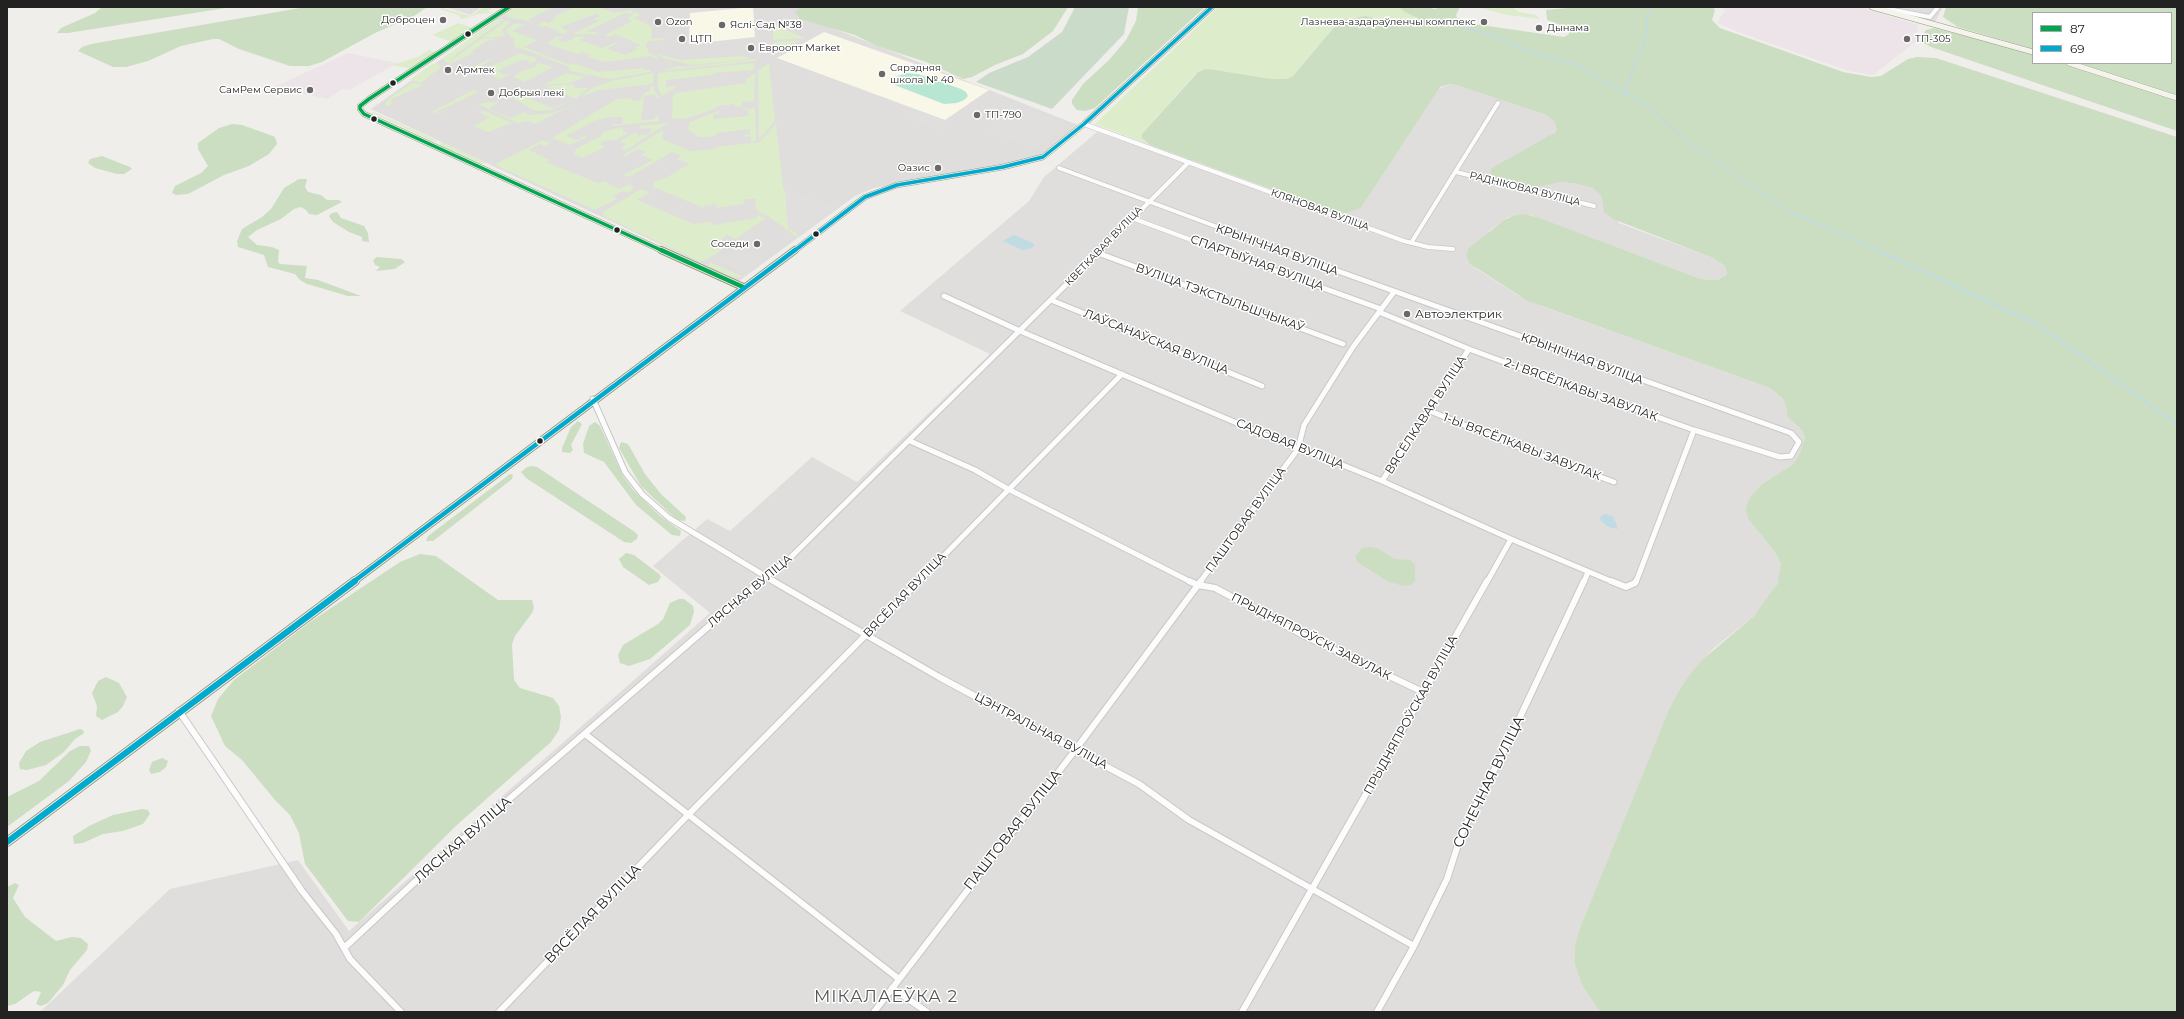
<!DOCTYPE html>
<html>
<head>
<meta charset="utf-8">
<style>
	body { margin:0 }
	#map { position:relative; width:2184px; height:1019px; overflow:hidden; background:#f0eeeb; font-family:Montserrat,sans-serif }
	canvas { display:block }
	.frame { position:absolute; inset:0; border:8px solid #222; pointer-events:none }
	.legend { position:absolute; left:2032px; top:12px; width:140px; height:52px; box-sizing:border-box; background:#fff; border:1px solid #a7a7a7; margin:0; padding:5px 7px; list-style:none; font-size:12px; color:#222 }
	.legend li { display:flex; align-items:center; gap:8px; height:20px }
	.legend b { width:20px; border:1px solid #a7a7a7 }
</style>
</head>
<body>
<div id="map">
<canvas width="2184" height="1019"></canvas>
<div class="frame"></div>
<ul class="legend">
<li><b style="height:5px;background:#00a651"></b>87</li>
<li><b style="height:5px;background:#00a9ce"></b>69</li>
</ul>
</div>
<script>
const ctx = document.querySelector('canvas').getContext('2d');
ctx.lineJoin = 'round';
function fill(path, color) {
  ctx.fillStyle = color;
  ctx.fill(path, 'evenodd');
}
function poly(rows) {
  const path = new Path2D();
  for (const r of rows) {
    path.moveTo(r[0], r[1]);
    for (let i = 2; i < r.length; i += 2) path.lineTo(r[i], r[i + 1]);
  }
  return path;
}
function stroke(path, color, width, dash) {
  ctx.strokeStyle = color;
  ctx.lineWidth = width;
  ctx.lineCap = dash ? 'butt' : 'round';
  ctx.setLineDash(dash || []);
  ctx.stroke(path);
}
function drawText(font, color, halo, rows, align = 'center') {
  ctx.font = font + ' Montserrat,sans-serif';
  ctx.lineWidth = 3;
  ctx.setLineDash([]);
  ctx.textBaseline = 'middle';
  ctx.strokeStyle = halo;
  ctx.fillStyle = color;
  for (const [text, x, y, turn = 0] of rows) {
    ctx.save();
    ctx.translate(x, y);
    ctx.rotate((+turn || 0) * Math.PI / 180);
    ctx.textAlign = isNaN(turn) ? turn : align;
    if (halo) ctx.strokeText(text, 0, 0);
    ctx.fillText(text, 0, 0);
    ctx.restore();
  }
}
const residential = poly([
	[515,7,807,7,797,14,1078,125,1036,159,874,188,855,196,739,281,371,109],
	[1865,7,1943,7,1935,22,1890,11],
	[1450,84,1466,87,1544,114,1554,121,1557,129,1550,136,1532,187,1561,182,1577,184,1593,188,1600,193,1619,223,1713,258,1725,266,1727,274,1718,280,1701,279,1531,215,1508,217,1489,231,1475,268,1518,295,1541,306,1770,388,1782,398,1785,403,1787,413,1801,429,1805,437,1798,457,1793,464,1762,484,1750,497,1749,520,1777,555,1781,565,1781,575,1771,595,1754,616,1714,648,1690,674,1583,987,1600,1012,40,1012,170,889,298,860,349,931,710,613,653,566,707,519,730,531,812,457,857,482,990,354,900,311,1029,201,1044,177,1097,132,1339,213,1361,208,1438,89]
]);
const industrial = poly([
	[1720,7,1861,7,1918,25,1915,42,1873,75,1849,71,1738,32,1717,23,1725,10],
	[348,53,398,63,349,90,343,89,327,99,274,87]
]);
const education = poly([
	[753,7,755,37,689,44,690,13],
	[824,32,989,90,945,120,777,58]
]);
const grass = poly([
	[484,7,494,7,488,11,493,13,478,14,463,19,459,17,461,16,440,9,442,8,470,16],
	[515,7,553,7,528,20,537,23,507,17,505,14],
	[575,7,598,7,614,13,632,10,631,14,625,13,587,31,600,33,598,34,572,34,601,20,592,20,600,16,597,13,561,27,567,31,576,28,563,34,557,33,559,31,546,26,542,27,536,25,544,21,548,23,555,20,552,18],
	[1218,7,1399,7,1420,19,1422,24,1414,27,1371,17,1354,17,1336,25,1293,76,1287,80,1271,79,1216,70,1202,70,1195,74,1142,134,1142,138,1150,145,1095,124],
	[1476,7,1512,7,1519,12,1536,15,1540,19,1507,15],
	[635,11,640,15,635,18,652,27,651,39,665,38,665,40,650,41,646,44,648,52,656,56,658,59,650,56,604,62,588,57,591,55,582,52,578,54,547,44,556,37,563,37,557,40,564,42,573,39,572,37,587,36,580,40,602,48,616,42,618,43,607,49,626,55,637,49,635,48,640,45,615,34,609,37,605,35,632,21,628,19],
	[501,19,505,19,459,52,448,63,480,39,499,38,487,41,471,52,474,53,450,64,442,59,480,31,488,28,486,27,493,22],
	[507,20,510,23,502,30,505,36,482,38],
	[458,23,473,28,457,41,449,41,432,35],
	[515,23,531,26,523,25,512,31,537,40,524,47,570,65,573,63,598,72,644,68,645,70,651,70,650,72,610,79,570,71,570,68,567,66,520,48,517,49,514,45,514,39,505,30],
	[773,25,805,38,773,40],
	[801,40,772,54,773,42],
	[429,50,438,52,412,69,392,65,418,57],
	[519,53,536,58,536,61,528,64,530,61,523,59,497,71,504,75,512,73,501,79,492,76,494,75,489,72,492,70,489,68,482,71,498,63,491,60,477,69,473,67,490,59,500,63],
	[655,53,680,60,742,56,751,59,692,65,665,59],
	[756,59,756,61,661,71,679,66,685,67],
	[539,63,553,67,525,82,514,77,520,72,537,66,536,64],
	[755,63,752,72,749,70,714,73,713,75,666,80,666,87,676,86,675,88,662,96,658,89,658,73],
	[769,63,775,121,759,139,758,71],
	[432,64,439,64,441,67,421,83,410,80],
	[566,73,585,77,570,83,544,85],
	[654,73,653,84,599,90,581,97,592,88,611,81],
	[755,73,754,101,742,102,742,106,735,107,735,104,718,106,714,109,685,119,672,118,673,96,676,93,746,83,747,79],
	[412,83,423,85,392,99,391,105,389,106,385,105,387,100],
	[573,84,575,88,588,88,576,99,545,86],
	[651,86,654,86,654,91,660,97,657,98,654,94,644,96,641,120,655,119,655,116,659,116,659,121,613,126,613,124,622,124,623,117,609,117,593,121,566,136,577,140,584,136,587,137,570,145,552,138,617,99,631,98,634,101,641,100,644,93,650,91],
	[473,90,479,92,436,112,444,116,432,112],
	[520,95,553,108,568,102,552,110,536,111,512,98],
	[500,101,489,109,511,118,523,112,530,115,553,113,575,104,535,124,528,121,517,123,478,104],
	[755,108,756,141,751,142,751,136,744,137,744,135,750,134,750,129,717,133,715,136,706,137,699,137,688,130,690,122,715,112,722,111,713,115,713,119,748,116,749,110,743,110,743,109],
	[482,111,485,111,512,123,488,132,474,126,490,117,481,113],
	[371,112,374,112,438,141,432,141],
	[668,123,626,150,620,148,626,144,620,141,636,132,637,135,650,134,651,128,639,129,640,126],
	[776,124,783,186,798,238,768,216,759,212,755,208,756,199,743,199,744,204,716,208,717,204,704,206,704,208,653,187,654,182,664,179,689,164,677,159,681,156,672,152,629,177,623,175,653,160,641,155,646,152,638,149,625,156,623,155,663,130,662,139,690,151,717,149,717,147,759,142],
	[623,128,623,132,629,132,618,139,604,141,600,144,605,147,583,158,574,154,577,148,601,136,604,132,614,129],
	[543,140,550,143,545,146,539,144,529,150,550,160,546,162,598,183,604,181,619,189,630,184,634,188,628,193,622,191,613,196,617,199,595,210,497,166,496,164,503,160],
	[442,142,486,163,481,164,439,146],
	[641,189,650,192,637,200,693,224,711,222,713,225,757,218,757,215,766,218,736,239,727,235,721,240,730,244,705,261,699,261,603,216,604,211],
	[709,262,744,277,732,277,708,266]
]);
const forest = poly([
	[102,7,232,7,68,33,57,33,61,28,95,13],
	[306,7,427,7,414,16,375,33,322,62,309,66,290,66,239,49,219,39,213,39,181,46,148,61,126,67,113,67,78,51,82,47,91,44],
	[801,7,1068,7,1053,31,1023,54,995,65,972,77,963,79,926,62,877,46,855,35,800,19,795,12],
	[1138,7,1205,7,1095,108,1085,111,1077,110,1072,104,1072,100,1083,84,1109,60,1126,40,1136,21],
	[1399,7,1425,7,1435,9,1440,7,1460,7,1456,15,1457,18,1467,23,1564,37,1569,34,1569,28,1547,20,1546,10,1579,7,1713,7,1715,10,1712,20,1720,28,1843,72,1871,77,1881,76,1908,59,1917,57,1936,58,2177,137,2177,1012,1600,1012,1583,987,1575,964,1575,945,1581,926,1669,710,1679,691,1690,674,1702,660,1754,616,1777,584,1781,565,1777,555,1749,520,1746,512,1747,505,1750,497,1762,484,1793,464,1798,457,1805,437,1801,429,1788,417,1785,403,1782,398,1770,388,1528,301,1470,264,1466,255,1469,248,1504,220,1513,216,1524,214,1537,217,1701,279,1718,280,1727,274,1725,266,1713,258,1613,219,1604,212,1602,197,1593,188,1577,184,1561,182,1537,187,1527,187,1494,178,1490,172,1492,168,1554,133,1557,129,1554,121,1544,114,1460,86,1450,84,1440,87,1361,208,1346,213,1334,212,1150,145,1142,138,1142,134,1198,72,1206,69,1216,70,1271,79,1287,79,1293,76,1336,25,1344,20,1365,16,1414,27,1422,24,1420,19,1405,12],
	[1946,7,2177,7,2177,96,2078,63,2171,63,2171,13,2033,13,2033,49,1958,27,1943,17],
	[1934,28,2033,54,2033,63,2062,63,2177,100,2177,131,1931,47,1922,42,1921,38,1926,30],
	[232,124,242,125,270,135,275,137,277,144,269,154,249,166,224,175,188,194,176,195,172,193,175,186,201,173,208,166,198,149,198,143,219,128],
	[102,156,130,167,132,169,124,174,117,174,95,168,88,163,90,159],
	[299,179,307,179,305,187,308,192,321,195,327,200,339,200,342,202,317,215,309,214,306,210,301,207,294,209,281,219,257,230,248,237,257,245,272,247,279,250,278,262,280,264,307,266,305,278,318,280,361,296,348,296,307,284,300,280,295,274,268,267,264,255,238,247,237,241,242,229,262,217,271,209,284,188],
	[337,212,341,218,364,226,368,233,369,242,362,241,362,237,349,232,333,222,329,216,332,213],
	[377,257,401,259,405,262,395,269,376,271,380,267,375,265,373,260],
	[578,421,582,424,571,445,573,450,570,453,562,452,562,448,571,427],
	[595,422,600,426,623,476,634,491,660,516,681,531,680,536,672,535,636,505,604,462,584,453,583,444,589,426],
	[621,442,628,444,645,474,661,494,686,517,685,521,677,520,641,486,619,448],
	[532,466,537,467,635,532,638,535,637,539,631,543,624,542,526,478,521,472,527,467],
	[510,474,513,475,512,479,437,538,433,541,426,541,428,536],
	[1369,547,1377,548,1395,559,1410,560,1415,565,1415,581,1411,585,1404,586,1389,582,1357,562,1355,557,1362,548],
	[626,553,634,555,659,574,661,577,658,582,649,585,623,567,619,559],
	[420,554,436,556,498,600,532,600,534,608,532,613,515,636,512,644,514,680,520,688,553,698,559,706,561,717,559,730,551,742,458,824,359,922,348,921,305,864,299,833,290,815,275,800,242,760,225,746,211,716,218,699,234,680,310,622,400,562],
	[679,599,684,599,693,606,694,612,690,625,650,659,629,666,620,663,618,655,623,645,658,624,663,619,670,603],
	[106,677,119,683,127,697,123,706,118,712,102,720,96,716,97,706,92,693,98,681],
	[80,729,83,730,84,733,75,739,64,752,46,765,27,770,20,769,19,763,26,751,40,742],
	[80,746,89,746,91,751,86,762,69,781,7,827,7,797,39,781,70,751],
	[162,758,168,761,166,767,160,772,151,774,149,770,152,762],
	[142,809,148,810,150,814,143,824,123,831,103,834,83,843,74,844,73,836,91,825,113,815],
	[15,883,19,885,13,898,25,917,56,941,72,937,81,938,88,944,87,950,70,970,63,985,48,1003,41,1006,36,1004,41,992,34,991,15,1004,7,1006,7,887]
]);
const cemetery = poly([
	[1075,7,1129,7,1124,34,1052,109,976,82,989,73,1028,57,1062,32]
]);
const pitch = poly([
	[906,73,918,74,961,89,966,92,968,96,964,100,957,103,944,104,892,84,892,78]
]);
const parking = poly([
	[446,7,481,7,470,15],
	[1021,108,1029,111,1068,124,1036,149,988,132],
	[911,109,951,123,941,131,901,116],
	[785,190,836,207,800,234,788,229],
	[736,250,759,260,742,272,719,262]
]);
const water = poly([
	[1014,235,1033,243,1034,246,1029,249,1022,250,1003,241],
	[1605,514,1613,516,1618,529,1609,527,1602,522,1599,518]
]);
const streamFar1 = poly([
	[1449,23,1492,35,1538,55,1574,64,1648,106,1685,140,1790,211,1880,251],
	[1624,92,1645,40,1649,7]
]);
const stream = poly([
	[1877,250,2037,324,2177,424]
]);
const streetFar2 = poly([
	[1883,8,1930,17,1938,7],
	[1084,124,1404,241,1428,247,1453,249],
	[1059,168,1282,251],
	[1456,172,1594,206],
	[1132,218,1221,251],
	[1411,243,1498,103],
	[1100,251,1189,162]
]);
const streetFar1 = poly([
	[1218,250,1381,309],
	[1279,250,1791,433,1799,442,1791,456,1780,457,1694,430,1542,376,1469,349,1379,312],
	[1098,253,1343,344],
	[944,296,1020,331,1298,449,1313,453,1382,481,1511,539,1613,582],
	[1051,300,1262,386],
	[593,399,625,472,642,494,669,518,775,582],
	[1430,411,1513,445,1614,482],
	[910,441,975,470,1008,489,1191,582],
	[1382,481,1469,349],
	[759,582,790,558,1101,250],
	[918,582,1122,374],
	[1200,582,1298,449,1304,425,1353,347,1394,292],
	[1487,582,1511,539],
	[1584,582,1588,572],
	[1636,582,1694,430]
]);
const street = poly([
	[773,581,939,677,1139,784,1189,820,1414,946],
	[1189,581,1198,585,1215,588,1307,637,1423,692],
	[1611,581,1626,587,1635,583,1636,581],
	[179,711,302,891,336,934,350,959,401,1012],
	[585,734,899,979],
	[344,948,433,865,761,581],
	[892,988,927,1012],
	[499,1012,687,816,919,581],
	[874,1012,1076,749,1201,581],
	[1242,1012,1487,581],
	[1377,1012,1414,946,1447,879,1462,832,1505,749,1584,581]
]);
const secondaryFar2 = poly([
	[509,7,369,99,360,106,360,109,364,114,663,251],
	[1872,7,2033,52],
	[2069,63,2177,98],
	[794,251,865,197,897,185,1003,167,1043,157,1084,124,1212,7]
]);
const secondaryFar1 = poly([
	[661,250,743,287],
	[353,582,795,250]
]);
const secondary = poly([
	[7,842,355,581]
]);
const bus1Far1 = poly([
	[509,7,369,99,360,106,360,109,364,114,663,251]
]);
const bus1 = poly([
	[661,250,743,287]
]);
const bus2Far2 = poly([
	[794,251,865,197,897,185,1003,167,1043,157,1084,124,1212,7]
]);
const bus2Far1 = poly([
	[353,582,795,250]
]);
const bus2 = poly([
	[7,842,355,581]
]);
const markers = [
	[443,20,4,"#6a6968"],
	[658,22,4,"#6a6968"],
	[1484,22,4,"#6a6968"],
	[722,25,4,"#6a6968"],
	[1539,28,4,"#6a6968"],
	[468,34,3.5,"#222"],
	[682,39,4,"#6a6968"],
	[1907,39,4,"#6a6968"],
	[751,48,4,"#6a6968"],
	[448,70,4,"#6a6968"],
	[882,74,4,"#6a6968"],
	[393,83,3.5,"#222"],
	[310,90,4,"#6a6968"],
	[491,93,4,"#6a6968"],
	[977,115,4,"#6a6968"],
	[374,119,3.5,"#222"],
	[938,168,4,"#6a6968"],
	[617,230,3.5,"#222"],
	[816,234,3.5,"#222"],
	[757,244,4,"#6a6968"],
	[1407,314,4,"#6a6968"],
	[540,441,3.5,"#222"]
];
const farPoinames = [
	["Доброцен",435,20,"right"],
	["Ozon",666,22],
	["Лазнева-аздараўленчы комплекс",1476,22,"right"],
	["Яслі-Сад №38",730,25],
	["Дынама",1547,28],
	["ЦТП",690,39],
	["ТП-305",1915,39],
	["Евроопт Market",759,48],
	["Сярэдняя",890,68],
	["школа № 40",890,80],
	["Армтек",456,70],
	["СамРем Сервис",302,90,"right"],
	["Добрыя лекі",499,93],
	["ТП-790",985,115],
	["Оазис",930,168,"right"],
	["Соседи",749,244,"right"]
];
const farStreetnames = [
	["РАДНІКОВАЯ ВУЛІЦА",1525,189,14],
	["КЛЯНОВАЯ ВУЛІЦА",1320,210,20],
	["КВЕТКАВАЯ ВУЛІЦА",1104,246,-46]
];
const streetNames = [
	["КРЫНІЧНАЯ ВУЛІЦА",1277,250,20],
	["СПАРТЫЎНАЯ ВУЛІЦА",1257,263,20],
	["ВУЛІЦА ТЭКСТЫЛЬШЧЫКАЎ",1220,298,20],
	["ЛАЎСАНАЎСКАЯ ВУЛІЦА",1156,342,22],
	["КРЫНІЧНАЯ ВУЛІЦА",1582,359,20],
	["2-І ВЯСЁЛКАВЫ ЗАВУЛАК",1581,390,20],
	["ВЯСЁЛКАВАЯ ВУЛІЦА",1426,415,-57],
	["САДОВАЯ ВУЛІЦА",1290,444,22],
	["1-Ы ВЯСЁЛКАВЫ ЗАВУЛАК",1522,447,21],
	["ПАШТОВАЯ ВУЛІЦА",1246,520,-54],
	["ЛЯСНАЯ ВУЛІЦА",750,591,-40],
	["ВЯСЁЛАЯ ВУЛІЦА",905,595,-46],
	["ПРЫДНЯПРОЎСКІ ЗАВУЛАК",1311,637,27],
	["ПРЫДНЯПРОЎСКАЯ ВУЛІЦА",1411,715,-61],
	["ЦЭНТРАЛЬНАЯ ВУЛІЦА",1041,731,28]
];
const poiNames = [
	["Автоэлектрик",1415,314]
];
const nearStreetnames = [
	["СОНЕЧНАЯ ВУЛІЦА",1489,782,-64],
	["ПАШТОВАЯ ВУЛІЦА",1013,830,-52],
	["ЛЯСНАЯ ВУЛІЦА",463,840,-41],
	["ВЯСЁЛАЯ ВУЛІЦА",593,914,-46]
];
const nearQuarternames = [
	["МІКАЛАЕЎКА 2",886,997]
];
fill(residential, '#dfdedc');
fill(industrial, '#ede4e9');
fill(education, '#f8f7e8');
fill(grass, '#ddeccb');
fill(forest, '#cbdec1');
fill(cemetery, '#cadbca');
fill(pitch, '#b7e6d2');
fill(parking, '#e0dfde');
fill(water, '#bfdbe3');
stroke(streamFar1, '#bfdbe3', 1.5);
stroke(stream, '#bfdbe3', 2);
stroke(streetFar2, '#c9c8c7', 5.5);
stroke(streetFar1, '#c9c8c7', 7);
stroke(street, '#c9c8c7', 8);
stroke(secondaryFar2, '#999a82', 6);
stroke(secondaryFar1, '#999a82', 8);
stroke(secondary, '#999a82', 10);
stroke(streetFar2, '#fdfcfc', 4);
stroke(streetFar1, '#fdfcfc', 5);
stroke(street, '#fdfcfc', 6);
stroke(secondaryFar2, '#f4f4ed', 5);
stroke(secondaryFar1, '#f4f4ed', 6);
stroke(secondary, '#f4f4ed', 8);
stroke(bus1Far1, '#00a651', 3.5);
stroke(bus1, '#00a651', 4.5);
stroke(bus2Far2, '#00a9ce', 3.5);
stroke(bus2Far1, '#00a9ce', 4.5);
stroke(bus2, '#00a9ce', 6);
for (const [x, y, r, color] of markers) {
  const dot = new Path2D();
  dot.arc(x, y, r, 0, 2 * Math.PI);
  ctx.fillStyle = color;
  ctx.fill(dot);
  stroke(dot, '#fff', 1.5);
}
drawText('10px', '#222', '#fff', farPoinames, 'left');
drawText('10px', '#222', '#fff', farStreetnames);
drawText('12px', '#222', '#fff', streetNames);
drawText('12px', '#222', '#fff', poiNames, 'left');
drawText('14px', '#222', '#fff', nearStreetnames);
ctx.letterSpacing = '1px';
drawText('17px', '#555', '#fff', nearQuarternames);
ctx.letterSpacing = '0px';
</script>
</body>
</html>
